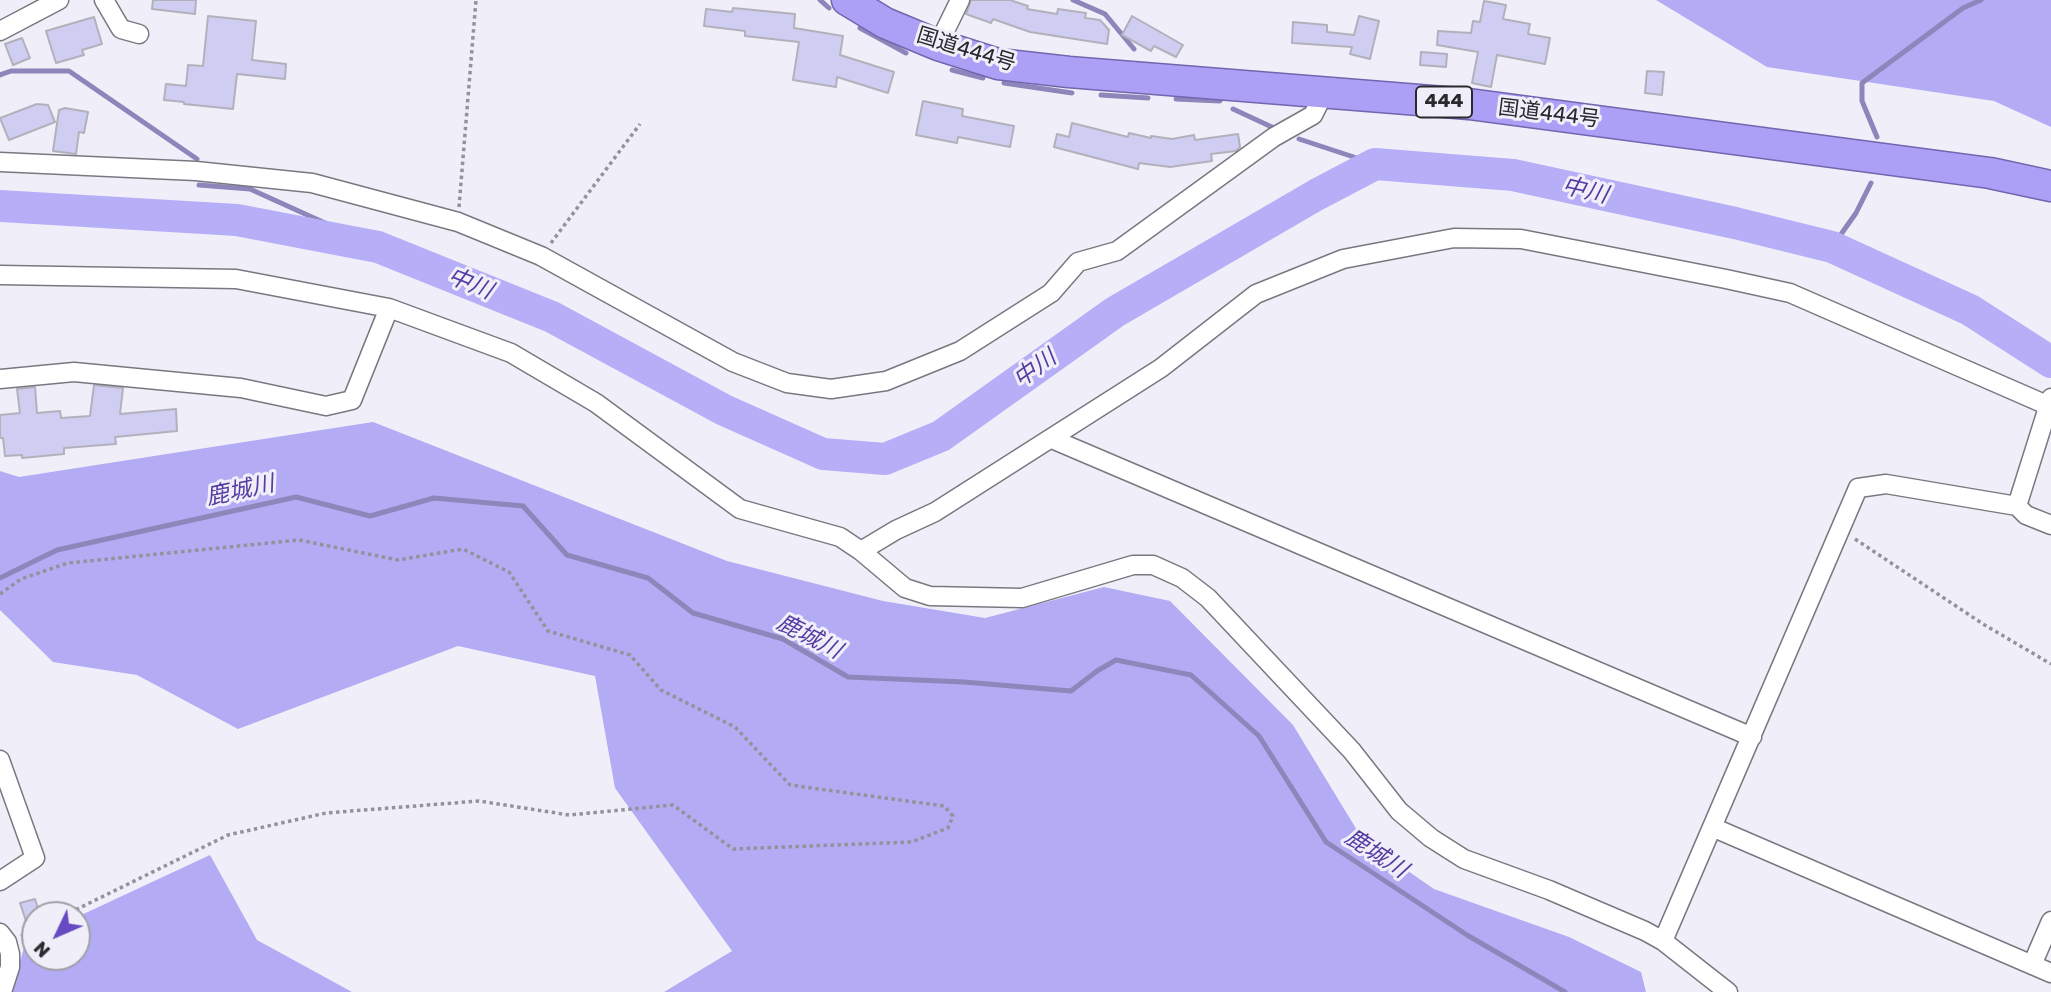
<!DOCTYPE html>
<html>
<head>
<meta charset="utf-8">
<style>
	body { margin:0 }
	#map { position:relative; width:2051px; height:992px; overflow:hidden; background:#f0eff9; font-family:Rubik,sans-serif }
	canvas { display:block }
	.north { position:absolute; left:21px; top:901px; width:70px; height:70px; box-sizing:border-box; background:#f0eff9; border:2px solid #a1a0a7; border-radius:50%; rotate:226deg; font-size:19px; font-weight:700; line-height:28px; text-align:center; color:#2a292d }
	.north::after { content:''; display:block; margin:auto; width:24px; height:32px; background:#664bc3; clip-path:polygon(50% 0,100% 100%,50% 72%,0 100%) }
</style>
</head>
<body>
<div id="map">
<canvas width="2051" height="992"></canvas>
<div class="north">N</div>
</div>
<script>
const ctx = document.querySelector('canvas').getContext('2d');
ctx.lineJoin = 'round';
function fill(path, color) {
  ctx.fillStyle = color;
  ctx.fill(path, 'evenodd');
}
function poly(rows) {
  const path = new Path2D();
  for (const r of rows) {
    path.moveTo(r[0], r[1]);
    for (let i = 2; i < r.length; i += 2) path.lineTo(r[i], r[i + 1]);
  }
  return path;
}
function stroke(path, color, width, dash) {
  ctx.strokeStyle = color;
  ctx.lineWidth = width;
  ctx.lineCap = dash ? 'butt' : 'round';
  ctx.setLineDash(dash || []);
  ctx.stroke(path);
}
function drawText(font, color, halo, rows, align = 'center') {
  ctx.font = font + ' Rubik,"Noto Sans JP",sans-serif';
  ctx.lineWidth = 6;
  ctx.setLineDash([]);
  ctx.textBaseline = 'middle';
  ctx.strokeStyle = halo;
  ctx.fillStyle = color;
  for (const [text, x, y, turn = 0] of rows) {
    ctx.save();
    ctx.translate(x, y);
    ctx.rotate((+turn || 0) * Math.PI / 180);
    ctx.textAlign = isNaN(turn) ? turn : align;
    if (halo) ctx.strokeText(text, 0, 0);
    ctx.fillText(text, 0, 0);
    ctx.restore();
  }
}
const forest = poly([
	[1656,0,2051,0,2051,127,1994,101,1767,67],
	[373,422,727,561,883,601,985,618,1104,587,1170,601,1293,725,1363,840,1434,889,1569,937,1641,972,1646,992,664,992,732,951,615,788,595,676,458,646,238,729,137,675,53,662,0,610,0,471,19,477],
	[210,855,257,940,352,992,11,992,26,941,35,937,35,957,77,957,77,917]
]);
const stream = poly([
	[820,0,829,8],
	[1073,0,1105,14,1134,49],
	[860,28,906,53],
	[952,70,983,78],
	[0,75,11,71,69,71,197,159],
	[1004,83,1072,93],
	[1101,95,1148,98],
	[1176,99,1220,101],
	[1233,109,1274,128],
	[1877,137,1862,101,1862,83,1963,8,1981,0],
	[1299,139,1375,164],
	[199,185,250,189,378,247],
	[1832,247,1856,213,1871,183],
	[0,578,57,550,296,497,370,516,434,498,523,506,567,555,648,578,693,613,783,639,848,677,964,682,1071,691,1097,671,1116,660,1191,675,1259,736,1326,842,1467,935,1565,992]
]);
const river = poly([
	[0,206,237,220,378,247,552,317,724,410,823,454,885,459,941,436,1115,312,1316,195,1375,164,1513,175,1735,223,1832,247,1970,310,2051,362]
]);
const building = poly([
	[153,0,196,0,195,14,152,9,153,0],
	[971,0,1010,0,1028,6,1027,9,1057,14,1058,9,1086,13,1085,18,1100,20,1109,30,1107,44,1030,32,993,19,991,23,966,14,971,0],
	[1484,1,1506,5,1503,19,1530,24,1528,34,1550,38,1545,64,1497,55,1491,87,1472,83,1478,52,1437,45,1438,31,1471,33,1473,21,1480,22,1484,1],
	[733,8,795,14,794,28,843,36,840,55,894,72,888,93,837,77,836,87,793,80,799,42,745,36,745,31,704,26,706,9,732,12,733,8],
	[208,16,256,21,252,60,286,64,285,79,237,74,233,109,184,104,184,102,164,100,166,84,186,86,188,65,203,66,208,16],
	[1132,16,1183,45,1176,57,1154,46,1151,51,1122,35,1132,16],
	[1359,16,1379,21,1370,59,1350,54,1352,47,1292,43,1293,22,1327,25,1327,32,1354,35,1359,16],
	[94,17,102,44,82,50,84,55,56,63,46,31,94,17],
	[22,38,30,58,13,65,5,44,22,38],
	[1421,52,1447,54,1446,67,1420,65,1421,52],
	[1647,71,1664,72,1662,95,1645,93,1647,71],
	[923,101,963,109,962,116,1014,126,1010,147,958,137,957,143,916,135,923,101],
	[37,104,48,105,55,122,9,140,0,118,37,104],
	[65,108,88,112,84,133,79,132,76,154,53,151,59,110,65,108],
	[1072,123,1128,137,1129,133,1151,138,1151,136,1172,139,1194,135,1195,140,1238,134,1240,147,1236,151,1211,154,1212,161,1170,167,1139,163,1138,169,1054,147,1057,134,1069,137,1072,123],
	[94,385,123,388,120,414,176,409,177,431,115,437,116,444,64,448,64,454,22,458,22,455,5,456,3,438,0,438,0,415,20,413,17,389,35,387,37,413,60,411,61,418,90,416,94,385],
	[35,899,40,915,35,915,35,918,26,921,20,903,35,899]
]);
const path = poly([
	[459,207,476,0],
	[551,243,640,124],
	[1855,539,1983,624,2051,664],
	[0,594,21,579,68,563,299,540,398,560,463,549,509,572,548,631,630,655,661,690,735,727,790,785,944,806,953,816,948,828,911,842,733,849,673,805,569,815,479,801,326,813,228,835,65,915],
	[21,936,35,930]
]);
const minor = poly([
	[104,0,121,29,139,34],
	[0,31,59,0],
	[938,45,960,0],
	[0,162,196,171,312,183,458,222,541,256,733,362,787,383,831,389,886,381,960,351,1051,293,1078,262,1117,251,1274,137,1313,115,1324,93],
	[0,275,236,279,389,308,511,353,596,403,740,509,840,537,861,551,896,530,935,512,1161,368,1256,294,1343,259,1454,238,1521,239,1726,279,1790,293,2049,406],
	[0,379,74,372,241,388,326,406,352,400,389,308],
	[1052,439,1752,737],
	[2017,506,2051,398],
	[861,551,905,588,930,596,1022,598,1133,565,1153,565,1182,578,1208,598,1352,751,1399,811,1431,838,1464,859,1549,890,1645,931,1663,941,1728,992],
	[0,760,35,858,0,881],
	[1712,827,2051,973],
	[0,933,7,942,10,954,10,967,2,992],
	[1663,941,1858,488,1886,484,2017,506,2026,515,2051,525],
	[2032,965,2051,921]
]);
const trunk = poly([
	[847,0,885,23,938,45,998,64,1069,72,1469,104,1990,173,2051,186]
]);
const shields = [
	[1444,102,56]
];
const shieldNames = [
	["444",1444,102]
];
const streetNames = [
	["国道444号",966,50,17],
	["国道444号",1549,114,7]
];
const waterNames = [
	["中川",1585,191,13],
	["中川",470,284,22],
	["中川",1035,369,-36],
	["鹿城川",240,491,-12],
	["鹿城川",809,637,27],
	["鹿城川",1376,854,33]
];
fill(forest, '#b3abf4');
stroke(stream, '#8c86ba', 5);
stroke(river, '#b6aef7', 32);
fill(building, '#d0cdf2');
stroke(building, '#b2b1bb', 2);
stroke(minor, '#787880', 21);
stroke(trunk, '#7266ae', 33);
stroke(path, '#93929a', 3.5, [3.5, 3.5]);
stroke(minor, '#fff', 18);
stroke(trunk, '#ac9ff6', 30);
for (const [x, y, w] of shields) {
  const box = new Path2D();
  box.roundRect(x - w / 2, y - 15.5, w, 31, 5);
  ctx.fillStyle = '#f0eff9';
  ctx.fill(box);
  stroke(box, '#2a292d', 2);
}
drawText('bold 19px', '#2a292d', null, shieldNames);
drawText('21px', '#2a292d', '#f0eff9', streetNames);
drawText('italic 23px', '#543ca3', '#f0eff9', waterNames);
</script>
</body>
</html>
